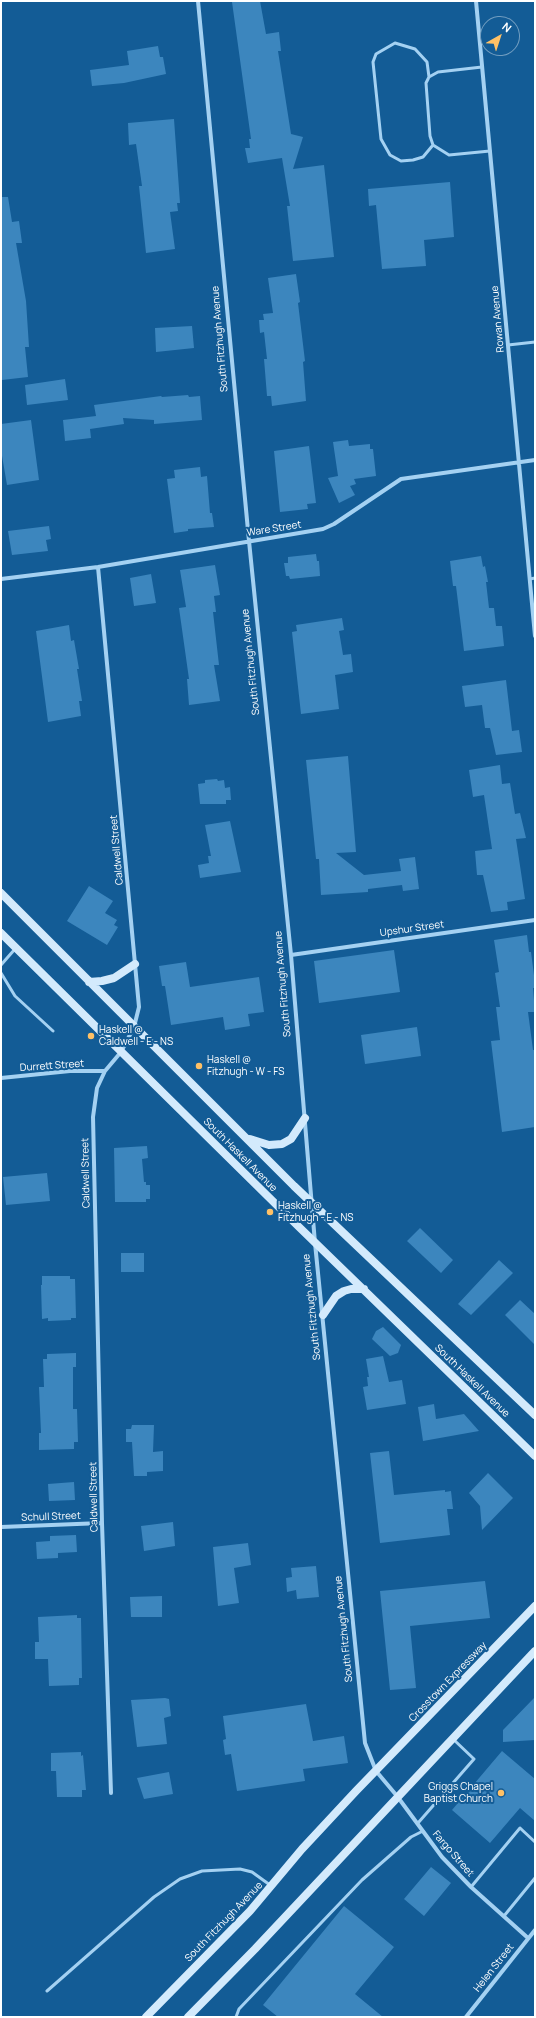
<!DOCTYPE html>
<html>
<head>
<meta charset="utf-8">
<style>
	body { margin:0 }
	#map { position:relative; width:536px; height:2018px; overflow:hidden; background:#135c96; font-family:Manrope,sans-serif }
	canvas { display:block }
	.frame { position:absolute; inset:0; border:2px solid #fff; pointer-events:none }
	.north { position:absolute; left:480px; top:16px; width:40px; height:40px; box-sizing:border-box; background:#135c96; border:1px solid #719dc0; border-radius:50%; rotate:39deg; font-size:11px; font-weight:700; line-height:16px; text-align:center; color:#fff }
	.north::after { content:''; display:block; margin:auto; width:14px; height:18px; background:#ffc166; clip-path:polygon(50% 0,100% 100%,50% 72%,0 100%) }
</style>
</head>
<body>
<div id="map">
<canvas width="536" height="2018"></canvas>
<div class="frame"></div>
<div class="north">N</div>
</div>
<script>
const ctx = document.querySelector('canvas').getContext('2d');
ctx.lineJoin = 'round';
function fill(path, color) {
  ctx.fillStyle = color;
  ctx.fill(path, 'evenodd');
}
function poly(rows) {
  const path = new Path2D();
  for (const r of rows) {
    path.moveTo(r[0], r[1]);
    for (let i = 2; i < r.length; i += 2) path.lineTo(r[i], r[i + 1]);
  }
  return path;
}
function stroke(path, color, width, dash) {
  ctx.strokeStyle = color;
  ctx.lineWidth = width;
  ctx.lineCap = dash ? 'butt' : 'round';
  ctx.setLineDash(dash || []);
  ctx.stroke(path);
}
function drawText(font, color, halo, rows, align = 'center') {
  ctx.font = font + ' Manrope,sans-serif';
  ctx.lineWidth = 4;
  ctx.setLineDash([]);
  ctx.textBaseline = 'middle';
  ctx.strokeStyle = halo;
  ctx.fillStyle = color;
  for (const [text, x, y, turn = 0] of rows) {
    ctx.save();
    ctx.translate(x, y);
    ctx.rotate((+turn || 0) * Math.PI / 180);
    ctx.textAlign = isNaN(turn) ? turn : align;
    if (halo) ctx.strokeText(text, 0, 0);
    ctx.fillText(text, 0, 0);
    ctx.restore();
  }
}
const building = poly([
	[240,1,260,1,266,34,279,32,281,51,278,51,291,134,303,137,293,169,324,165,334,257,293,261,287,206,290,206,282,158,248,163,245,148,250,148,249,139,251,139,232,2],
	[158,46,160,57,163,57,166,74,124,83,92,86,90,70,129,65,127,51],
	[174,119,180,203,177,203,178,211,170,212,175,249,146,253,139,186,142,186,136,144,129,145,128,123],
	[450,182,454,237,424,240,426,266,382,269,376,205,369,206,368,189],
	[1,197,8,197,12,222,19,221,22,243,16,243,26,301,29,347,25,347,28,377,2,380],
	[296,274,300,302,298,303,305,361,303,362,306,401,272,406,271,396,267,396,264,359,267,359,264,332,260,333,259,320,264,320,263,314,273,313,268,278],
	[192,326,194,348,156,352,155,328],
	[65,379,68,400,27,405,25,385],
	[188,395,189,397,200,396,202,420,154,424,154,420,123,418,124,424,90,429,91,438,65,441,63,420,96,416,94,405,161,396,162,397],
	[31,420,39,480,7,485,1,450,1,424],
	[348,440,349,446,370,444,370,449,373,449,376,476,354,479,356,484,350,486,355,495,339,503,328,478,338,476,333,442],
	[309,446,316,503,307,504,308,509,280,512,274,451],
	[200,467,201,477,207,476,210,513,212,513,214,527,188,529,188,531,174,533,167,479,175,478,174,470],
	[49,526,51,539,46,540,48,551,12,555,8,531],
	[316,554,317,561,319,561,320,576,290,579,289,576,286,576,284,563,288,563,288,557],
	[481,556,483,567,485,566,488,582,486,582,489,608,494,608,496,626,502,626,504,646,464,651,456,586,453,586,450,561],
	[215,565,220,595,214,596,216,612,213,612,219,665,214,665,220,701,189,705,187,679,189,679,179,608,186,607,180,570],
	[151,574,156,603,134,606,130,578],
	[342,618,344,630,339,631,343,655,351,654,353,672,335,675,339,709,301,714,292,632,297,631,296,625],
	[69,625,71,641,74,640,79,669,77,669,82,701,79,701,81,716,48,722,36,631],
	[506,680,512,731,519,730,522,752,496,755,490,728,485,728,482,705,465,707,462,686],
	[348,756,356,852,336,853,364,875,401,871,399,859,415,857,419,889,403,891,402,885,368,889,368,892,321,895,319,859,316,859,306,760],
	[500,765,502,784,510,783,515,814,520,813,526,838,516,839,525,899,507,902,508,910,491,912,483,875,477,875,475,851,492,849,484,795,473,797,469,770],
	[217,779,218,781,224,780,225,788,230,787,231,800,226,800,226,804,200,804,198,784,205,783,205,780],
	[230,821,241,872,200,878,198,865,209,863,208,856,211,856,205,825],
	[89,886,113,901,105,913,117,920,114,925,118,927,107,945,67,921],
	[527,935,529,952,531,952,535,983,535,988,533,988,535,1012,528,1012,533,1050,535,1050,535,1127,502,1132,491,1041,500,1040,496,1007,500,1007,495,973,499,972,494,940],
	[394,950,400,992,319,1003,314,961],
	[186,962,190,987,259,977,264,1012,248,1014,250,1026,225,1030,223,1017,171,1025,165,986,162,986,159,966],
	[417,1027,421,1056,365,1064,361,1035],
	[147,1146,148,1158,142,1159,144,1182,146,1182,146,1185,150,1185,150,1199,146,1199,146,1202,115,1202,114,1148],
	[47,1173,50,1201,6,1205,3,1177],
	[420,1228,453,1260,441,1273,407,1241],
	[121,1253,144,1253,144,1272,121,1272],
	[499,1260,513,1273,471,1315,458,1304],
	[42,1276,70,1276,70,1279,75,1279,76,1318,71,1318,71,1320,48,1321,48,1318,42,1319,41,1285,42,1285],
	[520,1300,535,1314,535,1345,505,1315],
	[383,1327,401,1345,398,1353,390,1356,372,1339,376,1331],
	[76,1353,76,1367,73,1367,73,1409,77,1409,78,1442,74,1442,74,1449,39,1450,39,1433,41,1433,39,1387,44,1387,43,1359,47,1359,47,1354],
	[383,1356,389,1382,402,1380,406,1404,367,1410,363,1387,368,1386,367,1377,369,1377,366,1359],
	[434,1404,436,1419,464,1414,479,1431,423,1441,418,1407],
	[132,1425,154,1425,153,1452,163,1451,163,1471,147,1472,147,1476,134,1476,132,1442,126,1442,126,1429,131,1429],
	[389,1451,394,1495,445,1490,445,1492,451,1491,453,1509,447,1509,450,1535,380,1543,370,1453],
	[488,1473,513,1498,482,1530,480,1506,469,1493],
	[74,1482,75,1500,49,1501,48,1484],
	[173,1522,175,1546,144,1551,141,1526],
	[76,1535,77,1552,58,1553,58,1558,37,1559,36,1542,50,1541,50,1536],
	[248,1543,251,1565,234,1568,239,1603,218,1606,213,1547],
	[316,1566,319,1597,297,1599,296,1590,287,1592,286,1578,292,1577,291,1568],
	[485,1581,490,1618,410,1626,416,1688,390,1690,380,1591],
	[162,1596,162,1617,131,1617,130,1597],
	[77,1615,77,1618,81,1618,82,1678,79,1678,79,1685,49,1686,48,1659,35,1659,35,1642,39,1642,38,1617],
	[535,1697,535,1740,503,1742,503,1730],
	[165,1698,169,1699,171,1716,164,1718,167,1744,137,1747,131,1700],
	[306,1704,313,1741,344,1736,348,1763,303,1769,305,1781,237,1791,231,1754,225,1755,223,1740,226,1739,223,1716],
	[502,1751,535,1779,535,1821,520,1808,490,1843,452,1810],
	[81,1752,81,1756,83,1755,86,1790,82,1790,82,1797,57,1797,56,1771,51,1771,51,1753],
	[169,1772,173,1794,144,1799,137,1778],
	[431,1867,451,1883,424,1916,404,1899],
	[344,1906,394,1947,355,1994,383,2017,278,2017,263,2005]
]);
const lane = poly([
	[482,67,438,72,429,77,426,83,430,136,433,145,449,155,490,151],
	[429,77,427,62,415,49,395,43,376,54,373,62,381,139,390,155,401,161,413,160,423,157,433,145],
	[508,345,535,342],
	[530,579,535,578],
	[1,965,15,949],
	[1,973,15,996,53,1031],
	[418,1823,474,1759,453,1739],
	[471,1887,520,1828,535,1842],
	[504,1916,535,1878],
	[47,1991,154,1897,180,1879,202,1871,240,1869,252,1872,270,1885],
	[236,2017,239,2009,362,1880,411,1837,423,1831]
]);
const street = poly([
	[198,1,249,541,291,955,315,1243,365,1743,376,1771,397,1796,442,1857,471,1887,528,1938],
	[476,1,535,636],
	[98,567,139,1007,134,1027,121,1052,105,1071,97,1088,93,1117,102,1523,111,1793],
	[1,579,98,567,323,529,334,524,401,479,535,460],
	[291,955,535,920],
	[1,1078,70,1071,105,1071],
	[1,1527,102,1523],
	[466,2017,535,1930]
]);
const secondary = poly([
	[1,893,294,1186,535,1415],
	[1,933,299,1227,535,1456],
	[89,982,102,981,114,978,135,964],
	[250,1139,269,1145,282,1144,291,1139,305,1118],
	[323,1315,336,1296,344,1291,351,1289,364,1289],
	[146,2017,250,1911,302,1849,356,1791,535,1606],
	[188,2017,255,1949,535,1651]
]);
const markers = [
	[91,1036,4,"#ffc166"],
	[199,1066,4,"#ffc166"],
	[270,1212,4,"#ffc166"],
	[501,1793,4,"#ffc166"]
];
const streetNames = [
	["Rowan Avenue",498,319,-95],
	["South Fitzhugh Avenue",220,339,-95],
	["Ware Street",274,529,-9],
	["South Fitzhugh Avenue",251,662,-96],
	["Caldwell Street",117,850,-95],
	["Upshur Street",412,929,-8],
	["South Fitzhugh Avenue",283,984,-95],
	["Durrett Street",52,1066,-4],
	["South Haskell Avenue",240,1155,45],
	["Caldwell Street",86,1173,-91],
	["South Fitzhugh Avenue",312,1307,-96],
	["South Haskell Avenue",472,1381,44],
	["Caldwell Street",94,1497,-91],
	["Schull Street",51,1517,-2],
	["South Fitzhugh Avenue",344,1629,-96],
	["Crosstown Expressway",448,1682,-46],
	["Fargo Street",453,1854,49],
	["South Fitzhugh Avenue",224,1922,-46],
	["Helen Street",494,1968,-52]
];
const poiNames = [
	["Haskell @",99,1030],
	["Caldwell - E - NS",99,1042],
	["Haskell @",207,1060],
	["Fitzhugh - W - FS",207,1072],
	["Haskell @",278,1206],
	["Fitzhugh - E - NS",278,1218],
	["Griggs Chapel",493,1787,"right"],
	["Baptist Church",493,1799,"right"]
];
fill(building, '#3c86be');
stroke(lane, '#a4d1f2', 3);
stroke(street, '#a4d1f2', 4);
stroke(secondary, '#d3eafc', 8);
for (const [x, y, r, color] of markers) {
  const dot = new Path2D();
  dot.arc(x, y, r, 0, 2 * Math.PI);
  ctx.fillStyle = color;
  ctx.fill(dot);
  stroke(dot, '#135c96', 1.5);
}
drawText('10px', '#fff', '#135c96', streetNames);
drawText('10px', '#fff', '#135c96', poiNames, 'left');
</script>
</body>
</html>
